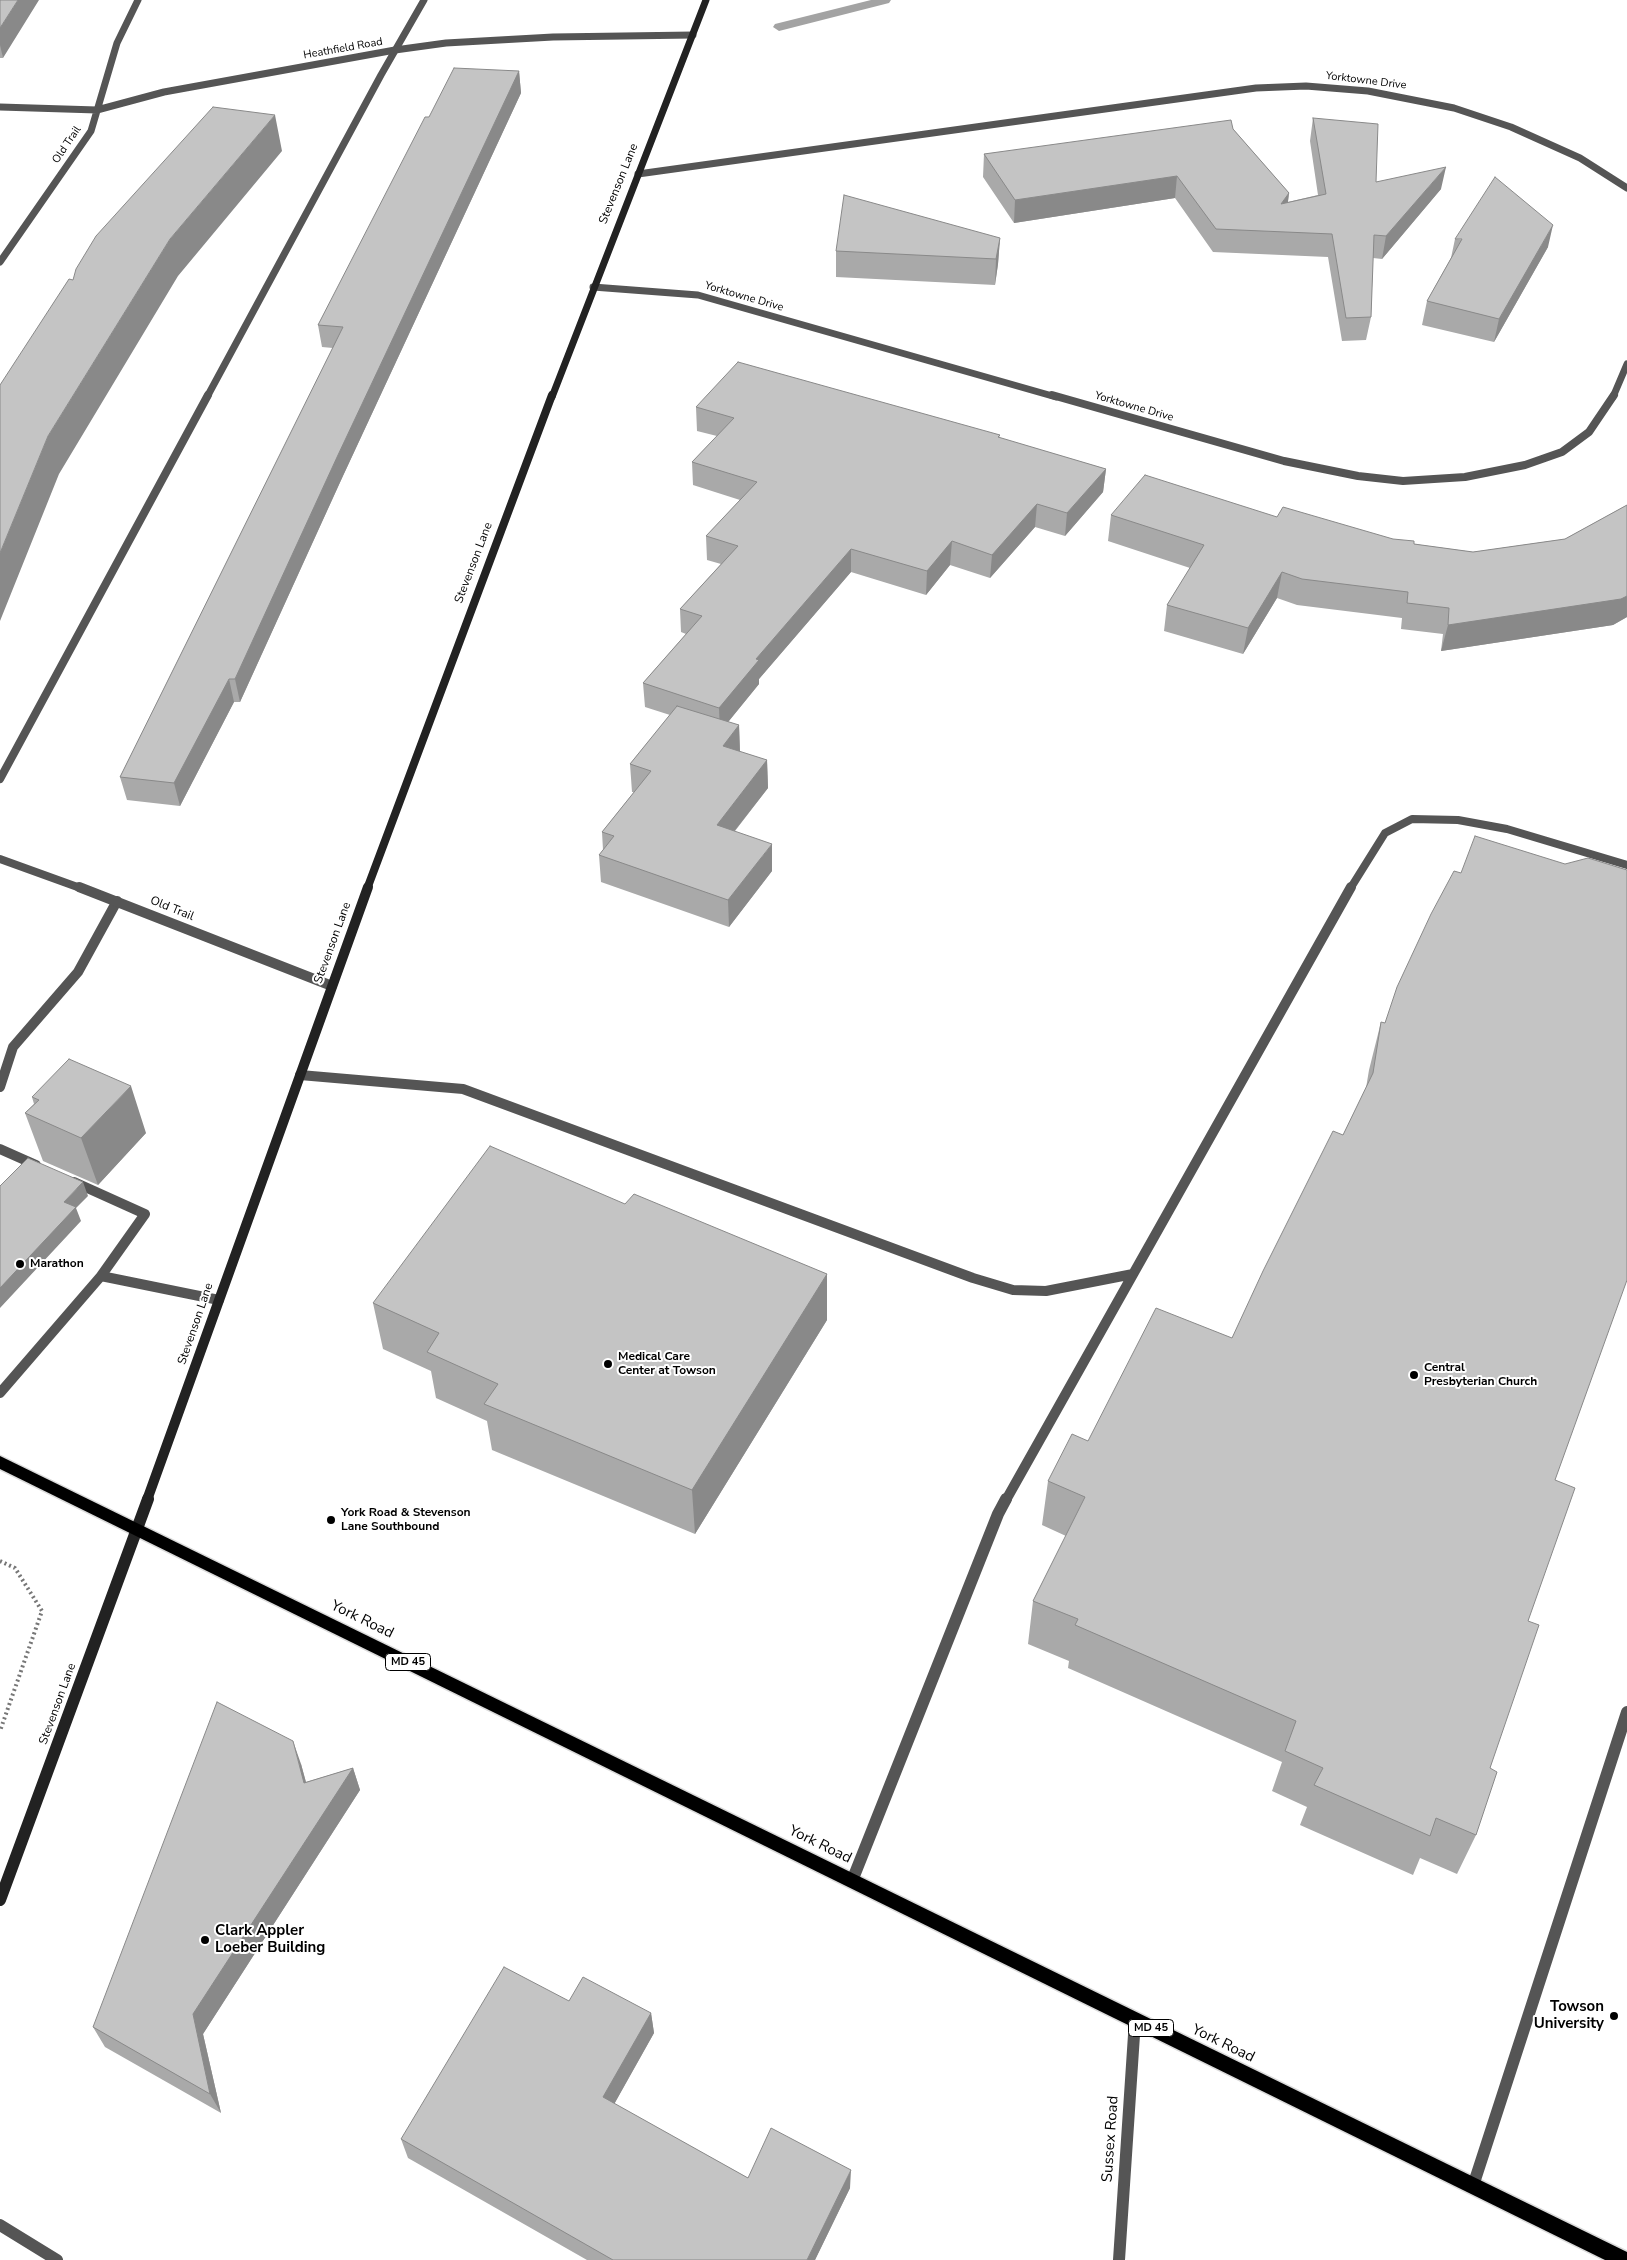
<!DOCTYPE html>
<html>
<head>
<meta charset="utf-8">
<style>
	body { margin:0 }
	canvas { display:block; background:#fff }
</style>
</head>
<body>
<canvas width="1627" height="2260"></canvas>
<script>
const ctx = document.querySelector('canvas').getContext('2d');
ctx.lineJoin = 'round';
function poly(rows) {
  const path = new Path2D();
  for (const r of rows) {
    path.moveTo(r[0], r[1]);
    for (let i = 2; i < r.length; i += 2) path.lineTo(r[i], r[i + 1]);
  }
  return path;
}
function fill(path, color) {
  ctx.fillStyle = color;
  ctx.fill(path, 'evenodd');
}
function stroke(path, color, width, dash) {
  ctx.strokeStyle = color;
  ctx.lineWidth = width;
  ctx.lineCap = dash ? 'butt' : 'round';
  ctx.setLineDash(dash || []);
  ctx.stroke(path);
}
function drawText(font, color, halo, rows, align = 'center') {
  ctx.font = font + ' "Nunito Sans",sans-serif';
  ctx.lineWidth = 4;
  ctx.setLineDash([]);
  ctx.textBaseline = 'middle';
  ctx.strokeStyle = halo;
  ctx.fillStyle = color;
  for (const [text, x, y, turn = 0] of rows) {
    ctx.save();
    ctx.translate(x, y);
    ctx.rotate((+turn || 0) * Math.PI / 180);
    ctx.textAlign = isNaN(turn) ? turn : align;
    if (halo) ctx.strokeText(text, 0, 0);
    ctx.fillText(text, 0, 0);
    ctx.restore();
  }
}
const stream = poly([
	[871,0,891,0,889,3,779,31,773,27,775,24,871,0]
]);
const path = poly([
	[0,1561,15,1568,42,1611,0,1731]
]);
const laneFar3 = poly([
	[207,397,381,75,424,0]
]);
const laneFar2 = poly([
	[0,779,208,395],
	[1350,889,1385,833,1412,819,1458,820,1507,829,1627,865]
]);
const laneFar1 = poly([
	[300,1075,463,1089,973,1278,1013,1290,1046,1291,1133,1274],
	[0,1087,13,1047,78,972,117,901],
	[0,1149,36,1165],
	[74,1182,145,1214,101,1276],
	[0,1393,101,1276,219,1300],
	[1006,1500,1351,887]
]);
const lane = poly([
	[852,1881,998,1514,1006,1499],
	[1473,2186,1627,1712],
	[0,2225,57,2260]
]);
const streetFar3 = poly([
	[0,107,97,110,164,92,395,50,446,43,553,37,693,35],
	[638,174,1256,88,1306,86,1368,91,1454,108,1511,127,1580,158,1627,188],
	[0,262,91,131,117,43,138,0],
	[593,287,698,295,1056,397],
	[1613,397,1627,364]
]);
const streetFar2 = poly([
	[1052,395,1284,461,1358,476,1403,481,1465,477,1525,465,1562,452,1589,432,1614,395],
	[0,859,83,889]
]);
const streetFar1 = poly([
	[79,887,332,986]
]);
const street = poly([
	[1119,2260,1135,2020]
]);
const secondaryFar3 = poly([
	[552,397,706,0]
]);
const secondaryFar2 = poly([
	[367,889,552,395]
]);
const secondaryFar1 = poly([
	[147,1500,368,887]
]);
const secondary = poly([
	[0,1900,148,1499]
]);
const primary = poly([
	[0,1456,1627,2252,1627,2260,1605,2260,0,1469,0,1456]
]);
const wall = poly([
	[0,0,3,58,0,58],
	[519,71,521,93,342,478,240,702,234,702,180,806,127,800,120,777,333,348,322,347,318,325,429,117],
	[1313,118,1376,182,1441,189,1382,259,1373,258,1371,317,1366,340,1342,341,1328,257,1213,252,1175,198,1014,223,983,177,984,154,1233,129,1289,193,1288,202,1318,195,1310,141],
	[1000,238,998,264,995,285,836,277,836,251],
	[1455,239,1548,247,1494,342,1422,325,1427,301,1451,258],
	[696,407,1000,435,999,438,1106,469,1103,492,1065,536,1035,527,990,578,950,565,926,595,851,572,759,679,759,684,728,722,739,725,740,752,767,760,768,788,735,831,772,871,729,927,601,882,599,855,603,850,602,832,634,792,632,792,630,764,670,715,645,707,643,683,686,634,681,632,680,609,721,564,707,560,706,536,740,500,693,485,692,462,717,436,697,431],
	[1627,505,1627,617,1613,625,1441,651,1443,634,1401,629,1402,618,1297,605,1277,598,1243,654,1164,631,1167,605,1190,568,1108,541,1111,515,1277,517,1414,544,1473,552,1565,539],
	[1381,1022,1555,1480,1528,1621,1490,1768,1476,1835,1457,1874,1420,1858,1413,1875,1300,1825,1307,1807,1272,1791,1282,1762,1068,1668,1069,1661,1028,1644,1033,1601,1066,1536,1042,1525,1048,1481,1088,1441,1232,1338,1343,1135,1366,1088,1369,1070],
	[32,1097,146,1133,98,1185,43,1161,25,1113,34,1104],
	[625,1204,827,1274,827,1320,695,1534,492,1450,487,1421,436,1398,431,1371,383,1349,373,1303],
	[301,1764,306,1782,353,1768,360,1790,203,2034,221,2113,105,2047,93,2027],
	[569,2001,651,2013,654,2033,614,2104,748,2178,850,2188,815,2260,587,2260,408,2158,401,2139]
]);
const shadedWall = poly([
	[18,0,39,0,3,58,0,45,0,28],
	[519,71,521,93,342,478,240,702,235,679,338,455],
	[275,115,282,151,178,276,59,474,0,621,0,553,48,436,170,239],
	[1446,167,1441,189,1382,259,1386,236],
	[1177,176,1175,198,1014,223,1015,200],
	[1289,193,1286,216,1281,204],
	[1553,225,1548,247,1494,342,1499,319],
	[1000,238,998,264,995,285,996,259],
	[1106,469,1103,492,1065,536,1067,513],
	[1037,504,1035,527,990,578,992,555],
	[952,541,950,565,926,595,927,571],
	[851,549,851,572,759,679,759,684,720,732,719,708,756,659],
	[1282,572,1277,598,1243,654,1248,628],
	[1627,596,1627,617,1613,625,1441,651,1448,625],
	[229,679,234,702,180,806,174,783],
	[739,725,740,753,723,746],
	[767,760,768,788,718,852,717,825],
	[772,844,772,871,729,927,728,900],
	[131,1086,146,1133,98,1185,81,1138],
	[83,1182,88,1196,76,1208,81,1221,0,1308,0,1288,64,1202],
	[827,1274,827,1320,695,1534,692,1490],
	[293,1741,301,1764,312,1805,304,1783],
	[353,1768,360,1790,203,2034,221,2113,210,2094,193,2014],
	[651,2013,654,2033,607,2117,603,2097],
	[851,2170,850,2188,815,2260,807,2260]
]);
const building = poly([
	[0,0,18,0,0,28,0,0],
	[454,68,519,71,338,455,235,679,229,679,174,783,120,777,343,327,318,325,425,117,429,117,454,68],
	[213,107,275,115,170,239,48,436,0,553,0,385,69,279,73,280,76,269,96,236,213,107],
	[1313,118,1378,124,1376,182,1446,167,1386,236,1374,235,1371,317,1346,318,1332,234,1216,229,1177,176,1015,200,984,154,1231,120,1233,129,1289,193,1281,204,1326,194,1313,118],
	[1495,177,1553,225,1499,319,1427,301,1462,239,1455,239,1495,177],
	[844,195,1000,238,996,259,836,251,844,195],
	[738,362,1000,435,998,437,1106,469,1067,513,1037,504,992,555,952,541,927,571,851,549,756,659,759,660,719,708,643,683,702,616,680,609,738,546,706,536,757,482,692,462,734,418,696,407,738,362],
	[1145,475,1277,517,1283,507,1393,539,1414,541,1414,544,1473,552,1565,539,1627,505,1627,596,1621,599,1448,625,1449,608,1407,603,1408,592,1302,579,1282,572,1248,628,1167,605,1204,545,1111,515,1145,475],
	[677,706,739,725,723,746,767,760,717,825,772,844,728,900,599,855,614,836,602,832,651,771,630,764,677,706],
	[1475,836,1565,864,1588,858,1627,870,1627,1280,1555,1480,1575,1488,1528,1621,1539,1625,1490,1768,1497,1772,1476,1835,1436,1818,1430,1836,1314,1785,1323,1768,1285,1751,1296,1721,1075,1625,1078,1619,1033,1601,1085,1497,1048,1481,1072,1434,1088,1441,1156,1308,1232,1338,1263,1271,1333,1131,1343,1135,1373,1073,1381,1022,1385,1023,1397,987,1431,914,1454,871,1461,873,1475,836],
	[69,1059,131,1086,81,1138,25,1113,39,1100,32,1097,69,1059],
	[490,1146,625,1204,634,1194,827,1274,692,1490,484,1404,498,1384,427,1352,439,1333,373,1303,490,1146],
	[28,1158,83,1182,64,1202,76,1207,0,1288,0,1186,28,1158],
	[217,1702,293,1741,304,1783,353,1768,193,2014,210,2094,93,2027,217,1702],
	[504,1967,569,2001,583,1977,651,2013,603,2097,748,2178,771,2128,851,2170,807,2260,613,2260,401,2139,504,1967]
]);
const markers = [
	[20,1264,5,"#000"],
	[608,1364,5,"#000"],
	[1414,1375,5,"#000"],
	[331,1520,5,"#000"],
	[205,1940,5,"#000"],
	[1614,2016,5,"#000"]
];
const farStreetnames = [
	["Heathfield Road",343,49,-10],
	["Yorktowne Drive",1366,81,7],
	["Old Trail",67,145,-56],
	["Yorktowne Drive",744,297,16],
	["Yorktowne Drive",1134,407,16]
];
const shields = [
	[408,1662,45],
	[1151,2028,45]
];
const shieldNames = [
	["MD 45",408,1662],
	["MD 45",1151,2028]
];
const streetNames = [
	["Stevenson Lane",619,184,-68],
	["Stevenson Lane",474,563,-69],
	["Old Trail",172,909,22],
	["Stevenson Lane",333,943,-70],
	["Stevenson Lane",196,1324,-71],
	["Stevenson Lane",58,1704,-70]
];
const poiNames = [
	["Marathon",30,1264],
	["Medical Care",618,1357],
	["Center at Towson",618,1371],
	["Central",1424,1368],
	["Presbyterian Church",1424,1382],
	["York Road & Stevenson",341,1513],
	["Lane Southbound",341,1527]
];
const nearStreetnames = [
	["York Road",362,1620,26],
	["York Road",820,1845,26],
	["York Road",1223,2044,26],
	["Sussex Road",1111,2139,-86]
];
const nearPoinames = [
	["Clark Appler",215,1931],
	["Loeber Building",215,1948],
	["Towson",1604,2007,"right"],
	["University",1604,2024,"right"]
];
fill(stream, '#a3a3a3');
stroke(primary, '#dbdbdb', 3);
stroke(path, '#777', 4, [2, 3]);
stroke(laneFar3, '#555', 7);
stroke(laneFar2, '#555', 8);
stroke(laneFar1, '#555', 10);
stroke(lane, '#555', 12);
stroke(streetFar3, '#555', 7);
stroke(streetFar2, '#555', 8);
stroke(streetFar1, '#555', 10);
stroke(street, '#555', 12);
stroke(secondaryFar3, '#222', 7);
stroke(secondaryFar2, '#222', 8);
stroke(secondaryFar1, '#222', 10);
stroke(secondary, '#222', 12);
fill(primary, '#000');
fill(wall, '#a9a9a9');
fill(shadedWall, '#898989');
fill(building, '#c4c4c4');
stroke(building, '#898989', 1);
for (const [x, y, r, color] of markers) {
  const dot = new Path2D();
  dot.arc(x, y, r, 0, 2 * Math.PI);
  ctx.fillStyle = color;
  ctx.fill(dot);
  stroke(dot, '#fff', 2);
}
drawText('11px', '#000', '#fff', farStreetnames);
for (const [x, y, w] of shields) {
  const box = new Path2D();
  box.roundRect(x - w / 2, y - 8.5, w, 17, 4);
  ctx.fillStyle = '#fff';
  ctx.fill(box);
  stroke(box, '#000', 1);
}
drawText('bold 11px', '#000', null, shieldNames);
drawText('12px', '#000', '#fff', streetNames);
drawText('bold 12px', '#000', '#fff', poiNames, 'left');
drawText('15px', '#000', '#fff', nearStreetnames);
drawText('bold 15px', '#000', '#fff', nearPoinames, 'left');
</script>
</body>
</html>
